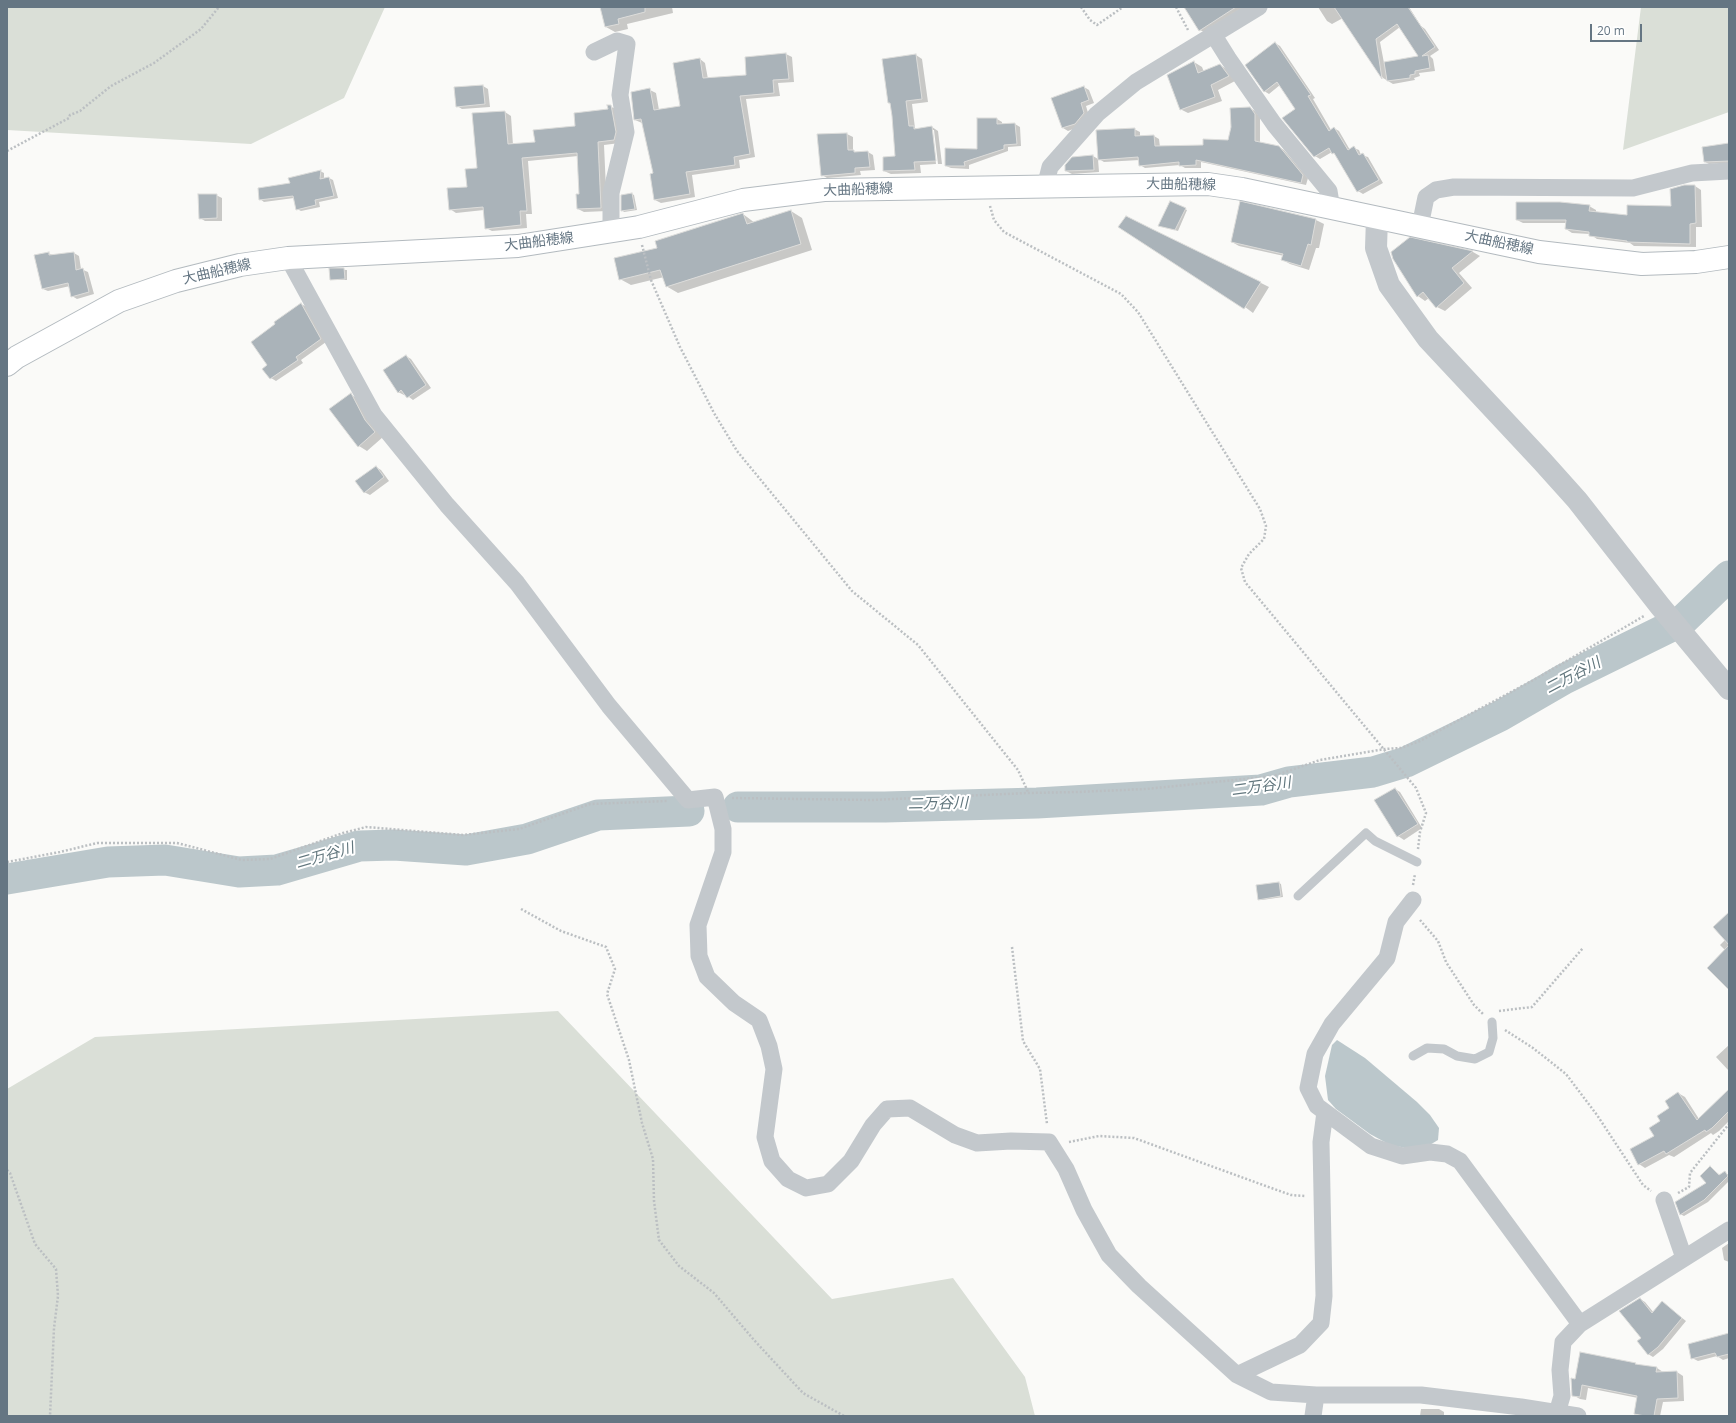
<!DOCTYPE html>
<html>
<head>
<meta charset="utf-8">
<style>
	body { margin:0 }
	#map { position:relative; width:1736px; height:1423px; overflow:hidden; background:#fafaf8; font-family:"Open Sans",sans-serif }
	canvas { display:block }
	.frame { position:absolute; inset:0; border:8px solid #657683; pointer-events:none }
	.scale { position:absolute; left:1590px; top:24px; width:52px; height:18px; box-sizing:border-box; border:2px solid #657683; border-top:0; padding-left:5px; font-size:12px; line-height:14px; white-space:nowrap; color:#657683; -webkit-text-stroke:3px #fff; paint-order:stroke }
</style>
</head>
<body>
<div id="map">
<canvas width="1736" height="1423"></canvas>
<div class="frame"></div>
<div class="scale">20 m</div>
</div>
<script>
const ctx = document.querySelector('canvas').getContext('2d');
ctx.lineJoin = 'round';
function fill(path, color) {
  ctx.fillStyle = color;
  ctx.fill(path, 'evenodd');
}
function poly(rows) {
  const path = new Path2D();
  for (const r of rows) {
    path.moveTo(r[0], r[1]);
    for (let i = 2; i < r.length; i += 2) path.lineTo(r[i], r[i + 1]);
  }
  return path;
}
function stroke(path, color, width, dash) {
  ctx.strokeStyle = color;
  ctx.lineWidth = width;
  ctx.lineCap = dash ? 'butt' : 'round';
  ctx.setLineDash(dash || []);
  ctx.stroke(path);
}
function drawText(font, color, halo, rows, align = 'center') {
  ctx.font = font + ' "Open Sans","Noto Sans JP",sans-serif';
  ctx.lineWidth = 4;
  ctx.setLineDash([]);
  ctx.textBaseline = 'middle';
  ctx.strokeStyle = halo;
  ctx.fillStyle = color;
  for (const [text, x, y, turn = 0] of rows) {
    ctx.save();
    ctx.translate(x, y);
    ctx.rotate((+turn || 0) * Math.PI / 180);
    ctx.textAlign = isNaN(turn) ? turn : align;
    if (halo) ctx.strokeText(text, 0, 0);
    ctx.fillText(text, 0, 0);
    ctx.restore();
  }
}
const green = poly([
	[7,7,385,7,344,98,251,144,7,130],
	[1641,7,1729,7,1729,112,1623,150],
	[558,1011,832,1299,953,1278,1025,1377,1035,1416,7,1416,7,1089,95,1037]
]);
const water = poly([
	[1337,1040,1365,1058,1417,1102,1430,1115,1439,1128,1438,1140,1428,1146,1411,1148,1392,1146,1370,1134,1336,1109,1328,1100,1325,1076,1332,1045]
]);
const shadow = poly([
	[601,7,672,7,673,13,627,24,628,29,615,32,606,27],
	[1185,7,1245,7,1208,34,1200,30],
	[1318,7,1409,7,1421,26,1425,29,1439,50,1430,56,1433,59,1435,71,1419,73,1420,76,1414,78,1415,80,1393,84,1383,78,1343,18,1332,24,1327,21],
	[1400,27,1420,57,1384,63,1380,42],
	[1275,43,1280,46,1315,98,1313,99,1331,130,1334,128,1339,131,1350,150,1354,148,1359,150,1361,155,1368,157,1383,183,1363,194,1358,191,1337,155,1332,152,1320,159,1315,156,1297,109,1280,85,1269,94,1264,91],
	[786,54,792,57,794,82,778,83,780,96,746,99,755,157,739,160,740,168,692,175,695,197,661,203,655,200,654,174,642,123,635,120,650,90,656,93,659,110,681,107,700,59,705,63,708,79,747,76],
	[916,55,922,59,928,102,912,104,915,128,917,129,932,127,938,131,942,164,938,164,934,130,932,130,936,164,920,165,921,173,891,174,884,171,896,157,891,104,889,103],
	[1194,62,1202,67,1204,72,1220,65,1228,70,1235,81,1218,90,1222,101,1188,113,1180,109],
	[483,86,488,89,490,107,462,109,457,106],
	[1084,87,1089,90,1094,103,1086,106,1089,116,1081,126,1068,131,1063,128],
	[608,106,617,109,620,143,604,145,607,211,584,212,578,209,580,195,578,156,528,161,532,214,526,214,527,228,492,231,486,228,484,210,456,213,450,209,468,187,478,169,473,114,505,112,511,116,513,145,536,143,576,127,609,110],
	[1250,108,1255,111,1260,117,1260,143,1279,147,1284,150,1308,178,1306,185,1201,162,1201,168,1185,168,1180,165,1145,168,1140,165,1140,160,1104,162,1099,159,1134,129,1140,132,1140,137,1154,136,1159,139,1160,147,1204,146,1229,141],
	[978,119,997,119,1002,122,1002,125,1015,124,1020,127,1021,146,1008,147,1008,151,969,165,969,169,951,168,946,166,978,150],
	[847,134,853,137,853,151,857,153,868,152,873,155,875,170,860,171,861,175,827,178,822,175,818,135],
	[1729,144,1729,163,1709,164,1705,162],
	[1093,156,1098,159,1099,172,1072,174,1066,171],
	[320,171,324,173,324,179,329,178,333,180,338,198,319,202,320,207,301,211,297,209,294,198,264,202,260,199],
	[1695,186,1701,190,1702,227,1696,227,1696,247,1634,246,1630,243,1597,239,1590,234,1572,233,1566,229,1566,223,1523,223,1517,220,1589,206,1596,210,1596,212,1628,216,1672,207],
	[632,194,634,195,637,210,624,212,622,210],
	[216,195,222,198,222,221,205,221,200,218],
	[1170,202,1187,210,1178,231,1160,226],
	[1240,202,1316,220,1324,224,1319,248,1316,248,1309,270,1290,264,1283,260,1284,256,1239,246,1232,242],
	[791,211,802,218,812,250,678,293,666,286,664,277,631,285,620,279,743,214,755,223],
	[1126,217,1261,283,1269,287,1253,313],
	[1410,238,1473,252,1480,256,1459,273,1472,288,1445,311,1437,307,1429,298,1425,301,1418,296],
	[48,253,53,255,74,253,79,256,81,269,88,272,94,294,77,299,72,296,70,286,48,291,43,289],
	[330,269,347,270,347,280,331,280],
	[301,304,307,307,326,342,301,360,303,363,276,381,271,378],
	[406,356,411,359,431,388,413,400,405,394,404,395,398,392],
	[351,395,359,399,383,437,367,451,359,446,330,409],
	[376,467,381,470,389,481,370,495,364,492],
	[1395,789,1400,792,1422,828,1404,840,1398,836,1376,801],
	[1279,883,1281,884,1283,897,1262,900,1259,899],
	[1729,913,1729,954,1720,945,1725,940],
	[1729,1045,1729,1071,1716,1057],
	[1729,1091,1729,1121,1719,1131,1713,1135,1711,1133,1674,1157,1669,1155,1645,1168,1639,1164,1678,1093,1685,1097,1699,1119],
	[1710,1167,1720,1175,1725,1173,1729,1175,1729,1181,1708,1202,1684,1216,1680,1214,1708,1183],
	[1729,1243,1729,1262,1724,1260,1722,1248],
	[1640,1299,1645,1302,1654,1313,1663,1303,1686,1321,1663,1349,1653,1357,1648,1354,1642,1338],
	[1729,1334,1729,1358,1723,1360,1717,1356,1698,1361,1692,1358],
	[1581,1354,1657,1368,1663,1372,1677,1372,1683,1376,1684,1401,1663,1402,1660,1416,1640,1416,1635,1413,1638,1398,1588,1388,1586,1400,1580,1399,1573,1395],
	[1421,1409,1439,1409,1444,1412,1444,1416,1420,1416]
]);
const river = poly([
	[738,807,885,807,1037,803,1261,790,1289,782,1373,772,1406,762,1500,716,1564,679,1682,621,1729,576],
	[7,879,108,862,165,860,239,872,277,870,359,846,394,845,466,850,527,839,598,815,689,811]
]);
const building = poly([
	[600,7,645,7,645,12,618,19,619,24,605,27,600,7],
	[1184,7,1236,7,1199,31,1184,7],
	[1334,7,1408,7,1435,47,1422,56,1428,55,1430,68,1415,71,1415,74,1410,75,1410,78,1387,81,1384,62,1418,56,1397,24,1376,39,1382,79,1334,7],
	[1275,42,1311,95,1308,96,1329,131,1334,127,1348,150,1354,146,1359,155,1363,153,1379,180,1357,192,1334,153,1332,154,1329,148,1314,157,1282,118,1295,109,1277,82,1264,92,1245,65,1275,42],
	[786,53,789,79,773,80,774,93,740,96,750,154,734,157,735,165,686,172,690,194,654,200,650,174,653,173,641,119,634,120,631,92,650,88,654,110,680,106,673,63,700,58,703,78,746,75,745,57,786,53],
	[916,54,922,99,906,101,909,126,914,126,914,129,932,126,936,161,914,162,915,170,883,171,883,157,895,156,892,116,890,103,888,103,882,59,916,54],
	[1194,61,1198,73,1220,64,1229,76,1211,85,1215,97,1180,110,1167,75,1194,61],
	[483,85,485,104,456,107,454,87,483,85],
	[1084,86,1089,100,1081,103,1084,113,1075,124,1062,128,1051,98,1084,86],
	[607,105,611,105,616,132,614,140,598,142,601,208,577,209,576,194,579,194,577,153,522,158,527,211,520,211,521,225,485,229,483,207,449,210,447,188,467,187,465,169,477,168,472,113,505,111,508,144,535,142,533,130,575,126,574,113,608,109,607,105],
	[1250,107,1255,114,1255,141,1279,146,1303,175,1301,183,1196,160,1196,165,1179,166,1179,162,1139,166,1138,157,1098,160,1096,130,1135,128,1135,136,1154,135,1155,146,1203,145,1203,139,1228,140,1231,127,1230,108,1250,107],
	[977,118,997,118,997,124,1015,123,1017,144,1004,145,1004,149,964,162,965,166,945,166,945,148,977,149,977,118],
	[847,133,848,150,854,150,854,152,868,151,870,167,855,168,855,173,821,176,817,134,847,133],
	[1729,143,1729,161,1704,162,1702,147,1729,143],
	[1093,155,1094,170,1065,171,1065,165,1072,157,1093,155],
	[321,170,320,179,329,177,334,196,315,200,316,205,296,210,293,196,259,200,258,188,290,183,288,178,321,170],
	[1684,185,1695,185,1696,223,1690,224,1690,244,1627,242,1627,241,1589,236,1589,232,1565,229,1566,220,1516,220,1516,202,1560,202,1590,205,1589,211,1627,215,1627,205,1671,206,1670,189,1684,185],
	[632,193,635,209,621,211,621,195,632,193],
	[198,194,217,194,217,218,199,219,198,194],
	[1170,201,1186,208,1175,230,1158,226,1170,201],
	[1240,201,1316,219,1311,245,1308,244,1301,266,1281,260,1283,254,1231,242,1240,201],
	[791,210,801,244,666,287,660,270,619,280,614,258,657,248,655,241,743,213,747,224,791,210],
	[1126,216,1152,229,1261,282,1244,309,1118,227,1126,216],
	[1410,237,1473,251,1452,268,1464,283,1436,308,1423,292,1417,297,1393,259,1391,252,1410,237],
	[49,252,49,255,74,252,76,270,83,268,89,292,71,297,68,283,42,289,34,255,49,252],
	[329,268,344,268,345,279,330,280,329,268],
	[301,303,321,339,296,357,298,360,270,379,262,369,267,365,251,342,275,324,274,322,301,303],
	[406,355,426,385,407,398,401,390,398,393,383,370,406,355],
	[351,393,365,420,375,432,358,447,329,409,351,393],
	[376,466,384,477,364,493,355,481,376,466],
	[1395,788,1418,824,1397,837,1374,800,1395,788],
	[1279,882,1281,896,1258,900,1256,885,1279,882],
	[1729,912,1729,990,1707,968,1729,945,1713,927,1729,912],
	[1729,1089,1729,1111,1712,1128,1706,1132,1705,1130,1666,1154,1664,1151,1638,1165,1630,1149,1654,1136,1649,1128,1660,1121,1657,1116,1669,1108,1665,1101,1678,1092,1697,1120,1729,1089],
	[1710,1166,1719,1175,1725,1171,1728,1176,1704,1200,1680,1215,1675,1202,1706,1183,1700,1176,1710,1166],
	[1640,1298,1652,1313,1662,1301,1682,1318,1658,1347,1648,1355,1637,1341,1641,1338,1619,1311,1640,1298],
	[1729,1333,1729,1354,1717,1357,1715,1353,1691,1359,1688,1344,1729,1333],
	[1580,1352,1636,1363,1635,1364,1657,1367,1656,1372,1677,1371,1678,1398,1657,1399,1654,1416,1645,1416,1634,1414,1637,1396,1582,1385,1580,1397,1572,1396,1571,1378,1575,1379,1580,1352]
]);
const path = poly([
	[1081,7,1090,20,1097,25,1123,7],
	[1176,7,1188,30],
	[7,151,69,118,70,115,80,111,111,86,154,63,201,29,219,7],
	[990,206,994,220,1004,232,1121,294,1138,312,1260,509,1266,526,1264,539,1249,554,1241,568,1245,582,1416,788,1426,813,1420,832,1418,849],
	[642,245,651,280,680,347,714,413,737,451,852,591,918,645,1018,770,1028,792],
	[732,798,872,800,1028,793,1077,792,1146,789,1274,776,1320,760,1385,749,1401,748,1420,741,1539,677,1644,616],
	[7,862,60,852,97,843,177,843,242,860,270,859,343,833,366,827,463,835,519,829,590,804,667,801],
	[1413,885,1415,874],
	[521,909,561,931,606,947,615,969,607,994,629,1060,642,1123,653,1159,654,1201,659,1240,679,1266,714,1293,754,1340,803,1393,844,1416],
	[1420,920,1438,941,1446,962,1474,1005,1483,1014],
	[1012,947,1023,1041,1040,1069,1047,1124],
	[1499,1011,1532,1007,1583,948],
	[1505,1030,1533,1048,1566,1074,1597,1115,1643,1185,1651,1191],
	[1069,1142,1099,1136,1134,1138,1263,1185,1291,1195,1305,1196],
	[7,1170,10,1173,35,1244,56,1269,58,1296,54,1328,50,1416],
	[1678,1193,1689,1187,1690,1173,1729,1124]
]);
const service = poly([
	[1298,896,1366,833,1375,841,1417,862],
	[1413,1056,1427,1048,1444,1049,1457,1056,1475,1059,1489,1052,1493,1038,1492,1022]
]);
const minor = poly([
	[1213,34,1228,58,1274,124,1329,191,1332,209],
	[594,52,617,41,627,44,620,95,626,132,611,193,611,232],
	[1045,187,1050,167,1097,114,1136,82,1259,7],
	[1420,226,1426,197,1436,190,1454,187,1633,188,1692,173,1729,171],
	[288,258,374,415,447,505,517,583,609,706,688,800,715,797,723,829,723,852,698,925,699,956,707,977,734,1003,759,1020,769,1046,774,1069,765,1137,772,1161,788,1179,806,1188,828,1184,851,1161,873,1125,887,1109,910,1108,955,1135,977,1143,1011,1141,1049,1142,1066,1169,1084,1210,1109,1255,1139,1286,1237,1375,1271,1392,1316,1395],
	[1413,900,1396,922,1387,958,1332,1024,1315,1054,1308,1088,1317,1106,1371,1146,1402,1156,1430,1152,1447,1154,1460,1161,1580,1324],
	[1664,1200,1684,1258],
	[1237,1375,1300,1345,1321,1323,1324,1296,1321,1142,1325,1112],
	[1557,1413,1562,1396,1560,1370,1563,1342,1580,1324,1729,1230],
	[1313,1416,1316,1395,1421,1395,1521,1407,1578,1416]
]);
const tertiary = poly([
	[1377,218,1376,248,1389,285,1428,339,1542,461,1577,500,1660,606,1729,689]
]);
const secondary = poly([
	[7,365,17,357,119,301,176,281,240,265,288,258,518,246,639,227,743,200,824,190,1208,184,1242,189,1539,252,1642,264,1696,262,1729,257]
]);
const streetNames = [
	["大曲船穂線",1181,185,1],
	["大曲船穂線",858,190,-2],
	["大曲船穂線",539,242,-7],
	["大曲船穂線",1499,243,12],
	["大曲船穂線",217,272,-13]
];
const waterNames = [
	["二万谷川",1573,676,-28],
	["二万谷川",1261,787,-8],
	["二万谷川",938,804,-1],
	["二万谷川",325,856,-16]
];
fill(green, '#dadfd7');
fill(water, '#bbc7cb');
fill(shadow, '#0003');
stroke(river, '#bbc7cb', 31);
fill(building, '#aab3b9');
stroke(building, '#dcdcda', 1);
stroke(secondary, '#b3babf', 24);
stroke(path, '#bbbfc2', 2.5, [2, 2]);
stroke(service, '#c3c8cc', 9);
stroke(minor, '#c3c8cc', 17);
stroke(tertiary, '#c3c8cc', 22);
stroke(secondary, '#fff', 22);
drawText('14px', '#657683', '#fff', streetNames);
drawText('italic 15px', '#60757c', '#fff', waterNames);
</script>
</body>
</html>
